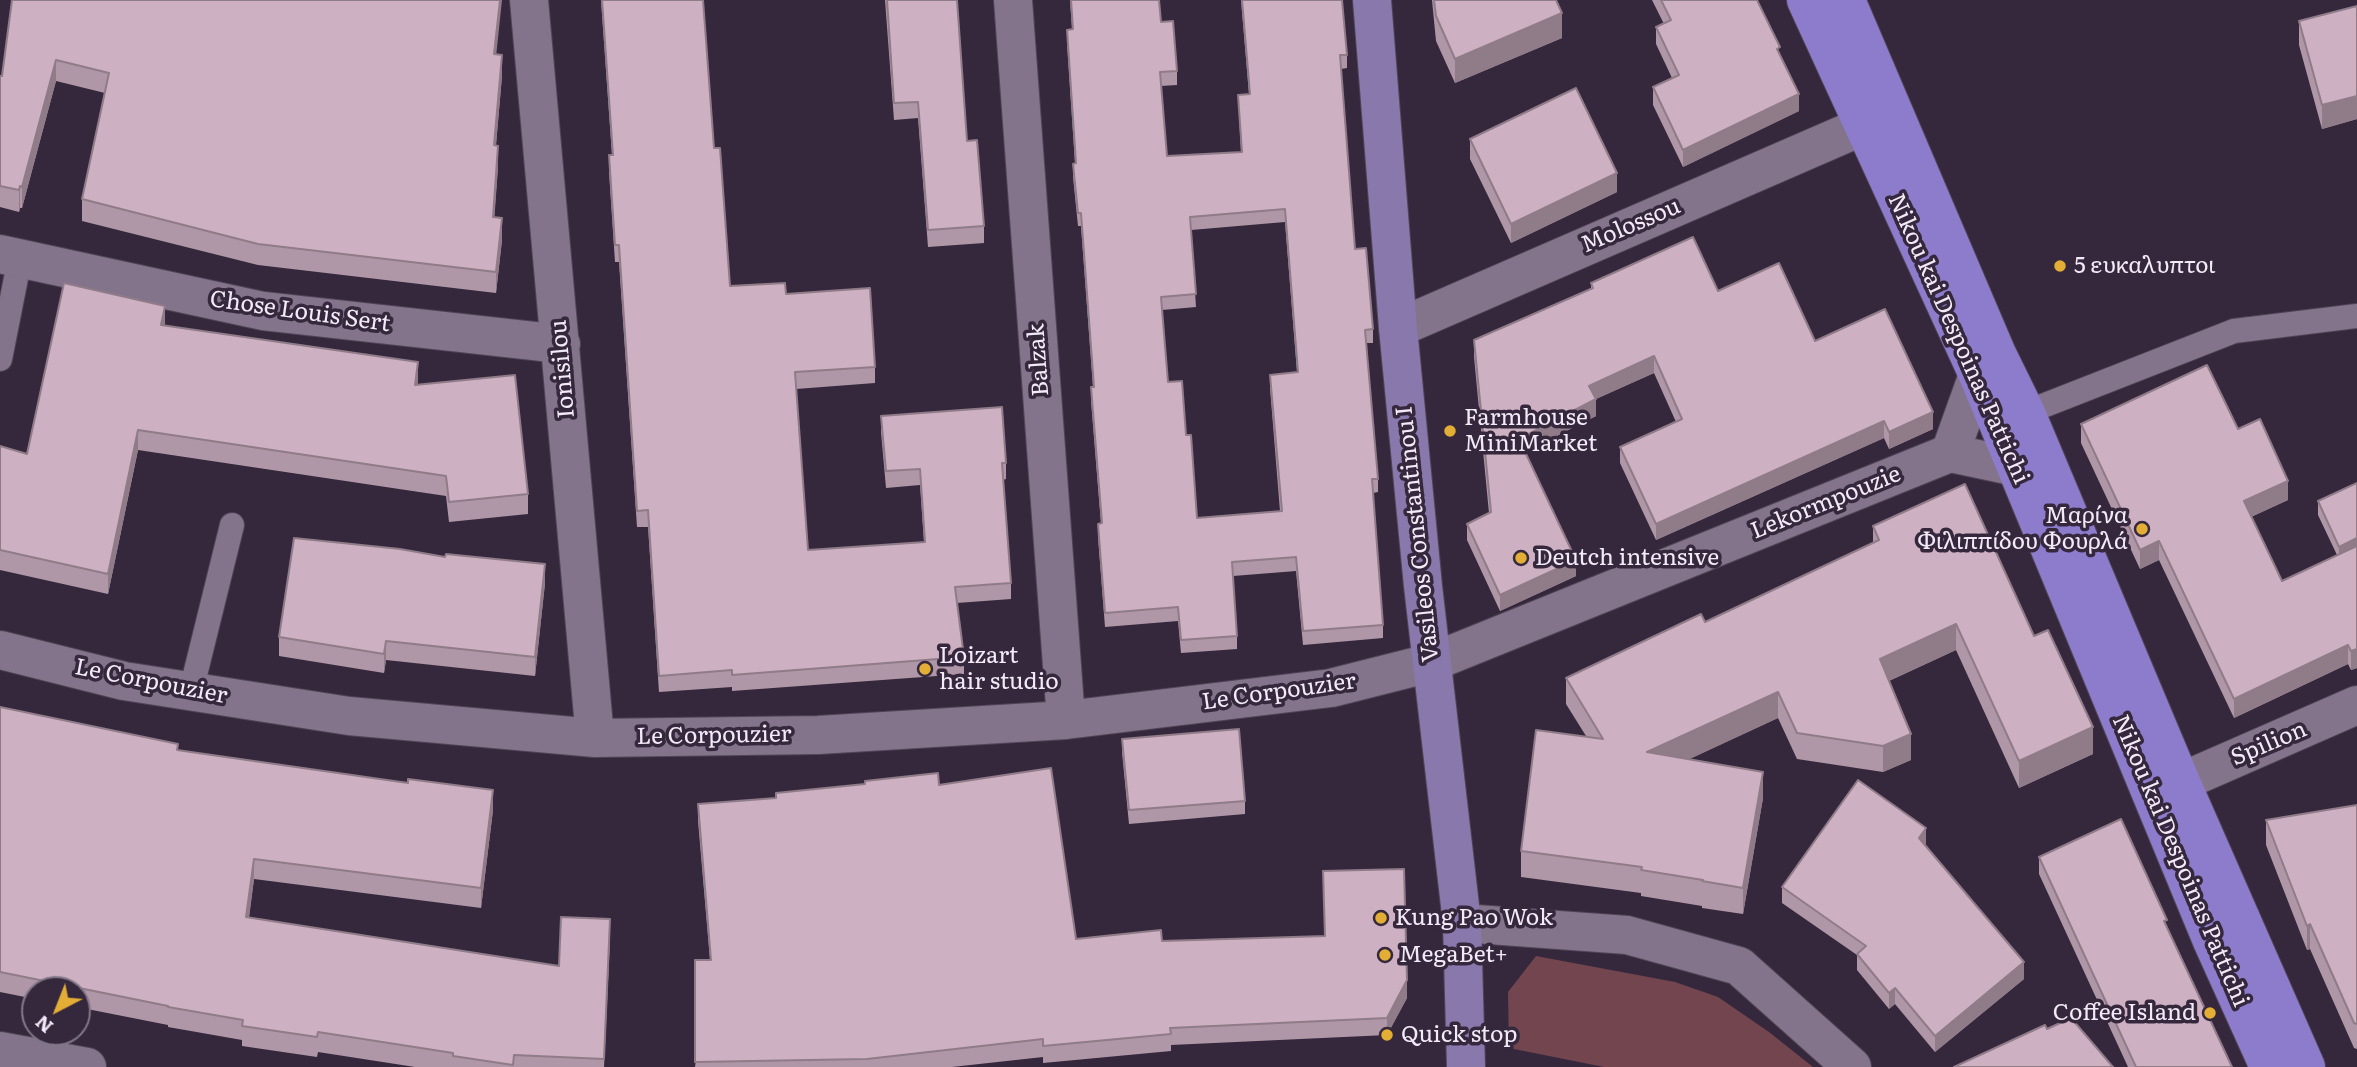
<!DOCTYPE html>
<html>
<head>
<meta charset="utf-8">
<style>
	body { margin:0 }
	#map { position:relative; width:2357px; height:1067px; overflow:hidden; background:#35283d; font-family:Literata,serif }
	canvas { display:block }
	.north { position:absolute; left:21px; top:976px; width:70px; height:70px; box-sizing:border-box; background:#35283d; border:2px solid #817688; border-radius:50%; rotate:222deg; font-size:19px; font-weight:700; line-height:28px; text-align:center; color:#f3eaf8 }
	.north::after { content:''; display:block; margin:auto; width:24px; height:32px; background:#e3ae35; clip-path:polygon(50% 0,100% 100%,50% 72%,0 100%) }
</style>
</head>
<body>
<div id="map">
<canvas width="2357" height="1067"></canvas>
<div class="north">N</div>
</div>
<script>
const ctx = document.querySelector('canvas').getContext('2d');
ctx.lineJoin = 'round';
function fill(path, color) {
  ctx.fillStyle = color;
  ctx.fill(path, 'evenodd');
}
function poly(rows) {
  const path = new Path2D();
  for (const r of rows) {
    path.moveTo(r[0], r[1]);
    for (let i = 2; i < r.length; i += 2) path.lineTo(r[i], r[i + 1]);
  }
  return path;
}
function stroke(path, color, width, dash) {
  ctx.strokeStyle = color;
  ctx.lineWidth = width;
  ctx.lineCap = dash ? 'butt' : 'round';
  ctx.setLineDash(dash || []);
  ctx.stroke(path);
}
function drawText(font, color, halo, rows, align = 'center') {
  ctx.font = font + ' Literata,serif';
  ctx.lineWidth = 7;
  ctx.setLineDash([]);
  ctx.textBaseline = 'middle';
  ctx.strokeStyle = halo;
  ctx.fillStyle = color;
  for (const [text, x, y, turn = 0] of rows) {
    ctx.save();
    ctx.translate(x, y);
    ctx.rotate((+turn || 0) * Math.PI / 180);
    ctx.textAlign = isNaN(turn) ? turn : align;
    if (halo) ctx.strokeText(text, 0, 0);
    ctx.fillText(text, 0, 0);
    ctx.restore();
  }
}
const green = poly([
	[1536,956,1675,982,1718,997,1769,1032,1813,1067,1604,1067,1509,1048,1508,992]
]);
const lane = poly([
	[0,359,20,258],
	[2012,418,2234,331,2357,316],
	[191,691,232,525]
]);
const street = poly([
	[529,0,595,738],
	[1013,0,1066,720],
	[0,254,263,311,561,344],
	[1398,328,1863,126],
	[1950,453,2044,473],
	[0,650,124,681,349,716,595,738,818,735,1066,720,1331,688,1430,663,1950,453,1978,375],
	[2181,782,2357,705],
	[1462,923,1627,935,1739,966,1852,1067],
	[0,1051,87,1067]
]);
const secondary = poly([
	[1372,0,1398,328,1423,586,1462,923,1466,1067]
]);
const primary = poly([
	[1806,0,1978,375,2212,941,2269,1067],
	[1846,0,1997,354,2026,413,2181,782,2306,1067]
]);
const wall = poly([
	[12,0,496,55,502,76,496,145,498,167,494,218,502,240,496,293,258,265,82,221,82,199,105,93,56,81,22,208,20,208,19,212,0,207,0,76,2,76],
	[601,0,703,0,714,148,730,286,786,294,875,367,875,383,796,389,808,550,924,542,920,485,886,488,881,432,881,416,1006,463,1006,479,1003,480,1011,583,1011,599,957,603,964,657,964,674,732,691,732,687,659,692,648,527,637,527,619,262,615,262,609,172,609,155,612,155],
	[885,0,957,0,967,141,984,226,984,243,928,247,918,118,894,120],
	[1070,0,1159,0,1161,22,1177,71,1177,85,1161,86,1167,156,1241,153,1238,95,1249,94,1241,0,1342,0,1347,55,1347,68,1341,69,1355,249,1373,329,1373,343,1366,343,1378,479,1378,492,1373,493,1383,625,1383,638,1303,645,1296,571,1233,576,1237,636,1237,649,1181,653,1178,621,1105,627,1098,537,1098,524,1101,524,1091,401,1091,387,1093,387,1081,226,1078,226,1073,177,1073,164,1075,163,1067,43,1067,30,1072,29],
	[1285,222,1297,372,1270,375,1270,388,1280,511,1197,518,1168,382,1162,310,1196,307,1191,230],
	[1432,0,1556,0,1562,38,1455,83,1436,41],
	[1652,0,1757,0,1780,54,1799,111,1683,167,1653,105,1653,87,1672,78,1656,44,1656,27,1664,24],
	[2357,6,2357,119,2322,129,2299,45,2299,21],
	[1470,139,1617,192,1511,243,1470,159],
	[1591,283,1718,291,1815,341,1933,429,1889,449,1884,438,1656,540,1620,463,1620,447,1676,422,1654,373,1596,399,1596,416,1525,452,1576,576,1500,611,1467,540,1467,524,1489,513,1474,357,1474,340,1591,289],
	[165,325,418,385,528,494,528,514,449,522,446,496,138,450,108,594,0,570,0,446,27,454],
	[2081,424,2238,429,2288,500,2251,517,2282,581,2337,555,2318,515,2318,501,2357,483,2357,668,2351,670,2348,664,2234,718,2159,560,2140,569,2081,443],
	[1873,526,2034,636,2093,754,2019,788,1956,650,1889,681,1911,760,1883,772,1797,759,1778,718,1689,759,1763,798,1743,914,1702,908,1702,906,1641,896,1641,893,1521,877,1521,851,1586,736,1566,704,1566,678,1705,622,1873,543],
	[545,583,535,676,386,660,384,673,279,656,279,637],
	[0,707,178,750,493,810,481,908,254,879,249,918,559,966,610,939,604,1067,415,1067,318,1052,317,1057,242,1046,242,1040,168,1027,168,1025,77,1007,77,990,35,990,35,999,0,992],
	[1122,739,1245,801,1245,814,1129,824,1122,752],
	[939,785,1076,939,1162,941,1407,998,1387,1035,1171,1045,1171,1051,1043,1063,1043,1057,952,1067,695,1067,710,960,698,821,698,804],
	[2357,805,2357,1049,2354,1048,2310,949,2307,950,2266,845,2266,820],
	[1926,844,1925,845,2024,979,1935,1052,1895,1004,1889,1009,1857,970,1857,955,1782,903,1782,887],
	[2039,857,2167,927,2232,1067,2128,1067,2039,874]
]);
const shadedWall = poly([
	[500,0,502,0,494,76,494,54],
	[1562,13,1562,38,1455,83,1455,59],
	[502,55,502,76,494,167,494,145],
	[56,60,56,81,22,208,22,187],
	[1799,94,1799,111,1683,167,1683,150],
	[2357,96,2357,119,2322,129,2322,105],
	[498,146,498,167,493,239,493,217],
	[1617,173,1617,192,1511,243,1511,224],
	[20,186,20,208,19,212,19,190],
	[502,218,502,240,496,293,496,272],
	[165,306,165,326,161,325],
	[1654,356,1654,373,1589,402,1589,386],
	[418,362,418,382,415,405,415,385],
	[1596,399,1596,416,1519,455,1519,439],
	[1933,412,1933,429,1889,449,1889,432],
	[1884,421,1884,438,1656,540,1656,524],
	[138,430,138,450,108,594,108,574],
	[2288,481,2288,500,2244,520,2244,501],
	[2357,538,2357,552,2339,560,2339,547],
	[2159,541,2159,560,2140,569,2140,550],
	[1576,560,1576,576,1500,611,1500,595],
	[545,564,545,583,535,676,535,657],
	[1956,624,1956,650,1880,685,1880,659],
	[386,641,386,660,384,673,384,654],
	[2348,645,2348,664,2234,718,2234,699],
	[2357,649,2357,668,2351,670,2351,651],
	[1778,692,1778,718,1647,779,1647,752],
	[2093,727,2093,754,2019,788,2019,761],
	[1911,734,1911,760,1883,772,1883,746],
	[1763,772,1763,798,1743,914,1743,888],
	[493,790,493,810,481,908,481,888],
	[1926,828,1926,844,1919,854,1919,838],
	[254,859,254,879,246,937,246,917],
	[610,919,610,939,604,1067],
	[2310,924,2310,949,2307,950,2307,926],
	[2024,962,2024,979,1935,1052,1935,1036],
	[1407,980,1407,998,1387,1035,1387,1018],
	[1895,988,1895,1004,1889,1009,1889,993]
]);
const building = poly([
	[12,0,500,0,494,54,502,55,494,145,498,146,493,217,502,218,496,272,258,244,82,199,109,73,56,60,22,187,20,186,19,190,0,186,0,76,2,76,12,0],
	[602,0,703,0,714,148,720,148,730,286,785,283,786,294,870,288,875,367,795,372,808,550,925,542,920,469,886,471,881,416,1002,407,1006,463,1002,463,1011,583,955,587,964,657,732,675,732,670,659,676,648,510,637,511,619,245,615,245,609,155,613,155,602,0],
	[887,0,957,0,967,141,977,140,984,226,928,230,918,102,894,103,887,0],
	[1071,0,1159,0,1161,22,1173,21,1177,71,1160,72,1167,156,1242,152,1238,95,1250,94,1242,0,1342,0,1347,55,1340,55,1355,249,1366,248,1373,329,1365,330,1378,479,1372,479,1383,625,1303,631,1296,557,1232,562,1237,636,1181,640,1178,607,1105,613,1098,524,1102,523,1091,387,1094,387,1081,213,1078,213,1073,164,1076,163,1067,30,1073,29,1071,0],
	[1285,209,1298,372,1270,375,1282,511,1197,518,1191,435,1186,435,1182,381,1168,382,1161,297,1196,294,1190,217,1285,209],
	[1434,0,1556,0,1562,13,1455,59,1436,16,1434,0],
	[1661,0,1757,0,1780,47,1777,49,1799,94,1683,150,1653,87,1679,75,1656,27,1671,20,1661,0],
	[2357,6,2357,96,2322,105,2299,21,2357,6],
	[1576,88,1617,173,1511,224,1470,139,1576,88],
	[1693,237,1718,291,1779,263,1815,341,1885,309,1933,412,1889,432,1884,421,1656,524,1620,447,1682,419,1654,356,1589,386,1596,399,1519,439,1576,560,1500,595,1467,524,1491,512,1474,340,1593,288,1591,283,1693,237],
	[64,283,165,306,161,325,418,362,415,385,515,375,528,494,449,502,446,476,138,430,108,574,0,550,0,446,27,454,64,283],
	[2207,365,2238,429,2260,419,2288,481,2244,501,2282,581,2357,546,2357,649,2351,651,2348,645,2234,699,2159,541,2140,550,2081,424,2207,365],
	[2357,483,2357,538,2339,547,2318,501,2357,483],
	[1965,484,2034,636,2048,630,2093,727,2019,761,1956,624,1880,659,1911,734,1883,746,1797,733,1778,692,1647,752,1763,772,1743,888,1702,881,1703,880,1641,870,1642,867,1521,851,1536,730,1603,739,1566,678,1701,614,1705,622,1879,540,1873,526,1965,484],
	[294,538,400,549,445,557,446,554,545,564,535,657,386,641,384,654,279,637,294,538],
	[0,707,178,744,177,750,408,783,408,779,493,790,481,888,254,859,246,917,559,966,561,917,610,919,604,1059,514,1055,513,1065,453,1056,453,1053,318,1032,317,1037,242,1026,243,1020,168,1007,168,1006,0,972,0,707],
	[1239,729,1245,801,1129,810,1122,739,1239,729],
	[1051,768,1076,939,1161,930,1162,941,1325,936,1323,871,1404,869,1407,980,1387,1018,1170,1028,1171,1034,1043,1046,1043,1039,867,1059,695,1062,695,960,711,960,698,804,776,798,776,793,865,784,865,781,938,773,939,785,1051,768],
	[1858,780,1926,828,1919,838,2024,962,1935,1036,1895,988,1889,993,1857,954,1866,946,1782,887,1858,780],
	[2357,805,2357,1024,2354,1023,2310,924,2307,926,2266,820,2357,805],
	[2121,819,2167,920,2164,921,2232,1067,2136,1067,2039,857,2121,819],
	[2071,1018,2113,1067,1954,1067,2045,1025,2047,1029,2071,1018]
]);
const markers = [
	[2060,266,7,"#e3ae35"],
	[1450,431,7,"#e3ae35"],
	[2142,529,7,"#e3ae35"],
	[1521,558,7,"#e3ae35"],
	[925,669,7,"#e3ae35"],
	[1381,918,7,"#e3ae35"],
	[1385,955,7,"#e3ae35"],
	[2210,1013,7,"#e3ae35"],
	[1387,1035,7,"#e3ae35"]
];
const streetNames = [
	["Molossou",1631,226,-23],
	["Chose Louis Sert",300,312,8],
	["Nikou kai Despoinas Pattichi",1958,339,66],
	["Balzak",1039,360,-94],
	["Ionisilou",563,369,-95],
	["Lekormpouzie",1826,503,-22],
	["Vasileos Constantinou I",1418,534,-96],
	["Le Corpouzier",151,682,11],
	["Le Corpouzier",1279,692,-8],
	["Le Corpouzier",714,736,-1],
	["Spilion",2269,744,-23],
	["Nikou kai Despoinas Pattichi",2180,861,67]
];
const poiNames = [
	["5 ευκαλυπτοι",2074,266],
	["Farmhouse",1464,418],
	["MiniMarket",1464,444],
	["Μαρίνα",2128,516,"right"],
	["Φιλιππίδου Φουρλά",2128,542,"right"],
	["Deutch intensive",1535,558],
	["Loizart",939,656],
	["hair studio",939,682],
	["Kung Pao Wok",1395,918],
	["MegaBet+",1399,955],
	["Coffee Island",2196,1013,"right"],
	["Quick stop",1401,1035]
];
fill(green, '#73454f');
stroke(lane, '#504456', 26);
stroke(street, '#504456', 40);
stroke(secondary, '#504456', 40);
stroke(primary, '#504456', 40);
stroke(lane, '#83738b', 24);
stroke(street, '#83738b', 38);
stroke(secondary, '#8878ab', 38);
stroke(primary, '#8d7ccc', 38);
fill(wall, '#b097a7');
fill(shadedWall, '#907b88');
fill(building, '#cdb0c2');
stroke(building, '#907b88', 2);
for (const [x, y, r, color] of markers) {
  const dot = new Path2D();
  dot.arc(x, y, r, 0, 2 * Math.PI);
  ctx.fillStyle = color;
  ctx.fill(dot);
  stroke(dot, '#35283d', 2.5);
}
drawText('23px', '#f3eaf8', '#35283d', streetNames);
drawText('23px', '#f3eaf8', '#35283d', poiNames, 'left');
</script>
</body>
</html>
